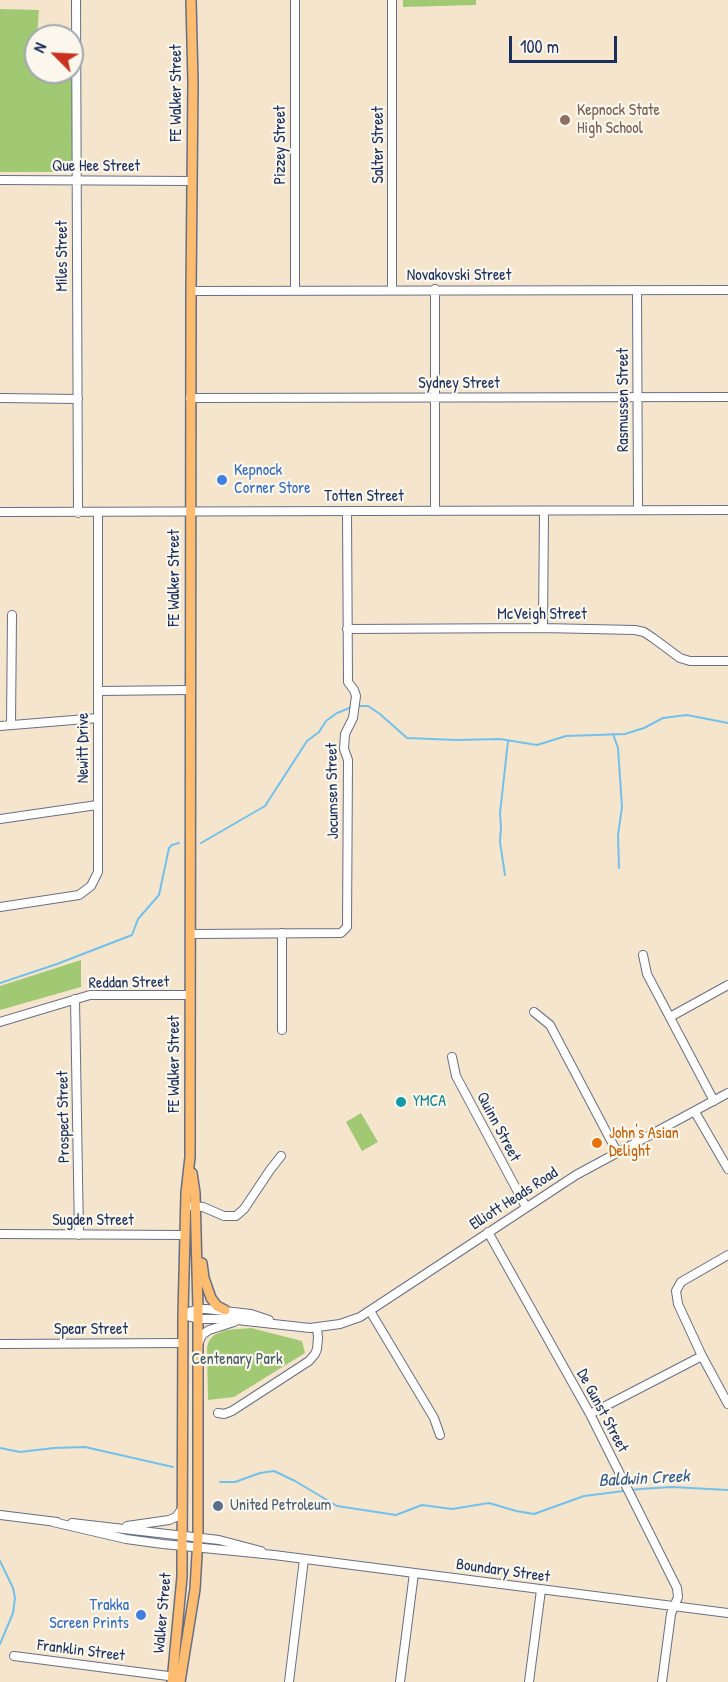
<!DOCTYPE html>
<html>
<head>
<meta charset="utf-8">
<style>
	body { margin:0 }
	#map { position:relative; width:728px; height:1682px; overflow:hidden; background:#f5e5cd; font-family:"Patrick Hand",sans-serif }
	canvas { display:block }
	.north { position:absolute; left:24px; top:24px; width:60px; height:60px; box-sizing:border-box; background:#fbf7ec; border:2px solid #a1a7b3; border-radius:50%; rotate:294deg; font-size:16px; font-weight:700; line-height:24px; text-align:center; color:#1b2f5e }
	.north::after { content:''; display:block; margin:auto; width:21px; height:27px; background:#c8321e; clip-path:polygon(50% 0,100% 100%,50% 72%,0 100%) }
	.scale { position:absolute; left:509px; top:36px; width:108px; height:27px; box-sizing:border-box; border:3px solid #1b2f5e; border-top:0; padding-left:8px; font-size:18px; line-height:21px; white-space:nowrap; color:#1b2f5e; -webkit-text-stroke:4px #fbf7ec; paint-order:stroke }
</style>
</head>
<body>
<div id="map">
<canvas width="728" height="1682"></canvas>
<div class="north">N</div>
<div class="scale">100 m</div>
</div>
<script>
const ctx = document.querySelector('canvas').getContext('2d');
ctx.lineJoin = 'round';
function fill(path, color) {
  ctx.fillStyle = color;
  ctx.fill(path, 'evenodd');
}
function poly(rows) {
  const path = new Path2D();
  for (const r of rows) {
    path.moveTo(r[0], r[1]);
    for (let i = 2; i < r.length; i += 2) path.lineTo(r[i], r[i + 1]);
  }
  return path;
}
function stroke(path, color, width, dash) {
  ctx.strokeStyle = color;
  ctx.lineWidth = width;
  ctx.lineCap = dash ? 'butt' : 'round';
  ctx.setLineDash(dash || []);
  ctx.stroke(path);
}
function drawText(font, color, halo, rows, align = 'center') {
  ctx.font = font + ' "Patrick Hand",sans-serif';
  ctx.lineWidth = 4.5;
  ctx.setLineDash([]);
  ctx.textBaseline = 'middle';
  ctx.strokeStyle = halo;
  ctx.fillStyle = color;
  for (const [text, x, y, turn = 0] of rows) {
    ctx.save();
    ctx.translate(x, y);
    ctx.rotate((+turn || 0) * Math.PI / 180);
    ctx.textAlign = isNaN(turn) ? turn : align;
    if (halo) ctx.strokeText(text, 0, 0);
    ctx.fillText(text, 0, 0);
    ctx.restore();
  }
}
const green = poly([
	[403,0,476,0,476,5,403,7],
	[0,9,39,10,37,36,36,36,36,72,72,72,72,59,73,59,73,162,71,168,67,172,0,172],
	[81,960,81,987,0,1010,0,986],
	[361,1113,378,1142,362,1151,346,1122],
	[251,1328,302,1341,305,1353,234,1397,208,1400,207,1347,209,1341,214,1335,226,1330]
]);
const stream = poly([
	[358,706,368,706,380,714,407,738,457,740,500,739,537,745,566,736,625,734,644,728,663,718,687,715,728,723],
	[613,734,618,748,622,807,618,835,619,868],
	[201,843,265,806,307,741,319,732,326,721,337,713,352,707],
	[505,875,500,842,501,827,500,813,508,741],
	[0,983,57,964,132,935,138,919,159,895,169,848,172,845,179,843],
	[0,1448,20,1452,54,1448,85,1447,173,1467],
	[220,1482,235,1482,260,1473,274,1471,295,1481,337,1506,396,1515,422,1505,452,1509,489,1503,516,1511,534,1514,584,1496,640,1489,672,1487,728,1490],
	[0,1561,13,1588,15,1598,13,1613,0,1644]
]);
const minor = poly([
	[76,0,78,513],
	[295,0,295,290],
	[392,0,392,290],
	[0,180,192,181],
	[637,290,638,510],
	[191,291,728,290],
	[0,398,78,399],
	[190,398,728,397],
	[435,511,435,289],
	[0,512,728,510],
	[543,628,544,511],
	[347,629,543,628,635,630,644,632,653,638,680,658,690,661,728,661],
	[98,691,190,690],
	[11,725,12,615],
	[0,726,98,718],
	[0,819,97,805],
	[0,907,79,895,91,886,98,872,98,513],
	[282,933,282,1030],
	[190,934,341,933,347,927,348,760,344,749,345,734,353,718,356,696,354,690,348,682,347,511],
	[643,955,647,974,714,1101],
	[75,999,79,1235],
	[534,1012,550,1025,617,1152],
	[670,1017,728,985],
	[0,1022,90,995,190,995],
	[452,1057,456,1076,526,1207],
	[695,1112,728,1169],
	[191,1206,203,1207,224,1216,236,1216,244,1209,270,1170,281,1156],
	[488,1232,590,1414,677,1588,678,1597,671,1614,662,1682],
	[0,1234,185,1235],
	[728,1255,681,1282,676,1291,678,1304,702,1356,728,1404],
	[370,1311,434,1418,440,1435],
	[183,1314,198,1309,206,1309,251,1314,269,1320],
	[183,1315,198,1319,228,1319,310,1328,340,1324,360,1317,576,1175,728,1093],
	[199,1342,202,1335,209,1330,234,1322],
	[0,1344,183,1343],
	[218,1413,224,1414,232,1411,309,1361,315,1354,317,1349,318,1338,317,1327],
	[590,1414,702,1356],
	[0,1515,57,1522],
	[53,1522,126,1539,163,1544,274,1555,728,1613],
	[72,1523,219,1540,261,1551],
	[127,1526,169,1520,176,1517,182,1509],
	[14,1656,176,1677],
	[289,1682,304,1559],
	[400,1682,414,1573],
	[529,1682,541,1590]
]);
const major = poly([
	[202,1263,204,1278,211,1298,217,1306,225,1310],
	[172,1682,182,1577,183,1315,186,1193,190,1157,191,291,193,82,191,0],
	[180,1682,195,1589,198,1537,198,1309,195,1193,192,1173]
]);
const markers = [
	[565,120,6,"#8d6e63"],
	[222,480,6,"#3f7fe0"],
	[401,1102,6,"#0f9aa8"],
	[597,1143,6,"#e8710a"],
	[218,1506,6,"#5c6f8a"],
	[141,1615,6,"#3f7fe0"]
];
const streetNames = [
	["FE Walker Street",177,93,-90],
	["Pizzey Street",281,145,-90],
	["Salter Street",379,145,-90],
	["Que Hee Street",96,167],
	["Miles Street",63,256,-90],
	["Novakovski Street",459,276],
	["Sydney Street",459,384],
	["Rasmussen Street",624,400,-90],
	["Totten Street",364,497],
	["FE Walker Street",175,578,-90],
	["McVeigh Street",542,615],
	["Newitt Drive",84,748,-90],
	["Jocumsen Street",333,791,-91],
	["Reddan Street",129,983,-1],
	["FE Walker Street",175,1064,-90],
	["Prospect Street",64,1117,-91],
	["Quinn Street",498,1127,62],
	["Elliott Heads Road",514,1199,-33],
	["Sugden Street",93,1221],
	["Spear Street",91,1330],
	["De Gunst Street",602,1411,62],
	["Boundary Street",503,1571,8],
	["Walker Street",163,1613,-85],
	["Franklin Street",81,1651,7]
];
const educationNames = [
	["Kepnock State",577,111],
	["High School",577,129]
];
const shopNames = [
	["Kepnock",234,471],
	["Corner Store",234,489],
	["Trakka",129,1606,"right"],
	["Screen Prints",129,1624,"right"]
];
const cultureNames = [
	["YMCA",413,1102]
];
const foodNames = [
	["John's Asian",609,1134],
	["Delight",609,1152]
];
const parkNames = [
	["Centenary Park",237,1360]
];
const serviceNames = [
	["United Petroleum",230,1506]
];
const waterNames = [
	["Baldwin Creek",644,1479,-3]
];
fill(green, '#a1c873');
stroke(stream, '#71c1ec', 2);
stroke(minor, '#676f85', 10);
stroke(major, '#676f85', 12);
stroke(minor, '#fff', 8);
stroke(major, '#fdbc70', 9);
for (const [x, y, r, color] of markers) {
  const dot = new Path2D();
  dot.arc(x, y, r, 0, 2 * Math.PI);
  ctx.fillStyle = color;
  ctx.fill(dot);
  stroke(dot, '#fbf7ec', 2);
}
drawText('16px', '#1b2f5e', '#fbf7ec', streetNames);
drawText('16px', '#785e54', '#fbf7ec', educationNames, 'left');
drawText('16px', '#366cbe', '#fbf7ec', shopNames, 'left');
drawText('16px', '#0d838f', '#fbf7ec', cultureNames, 'left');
drawText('16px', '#c56008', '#fbf7ec', foodNames, 'left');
drawText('16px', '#435d64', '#fbf7ec', parkNames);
drawText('16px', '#4e5e75', '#fbf7ec', serviceNames, 'left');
drawText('italic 18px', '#355b89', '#fbf7ec', waterNames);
</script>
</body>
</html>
